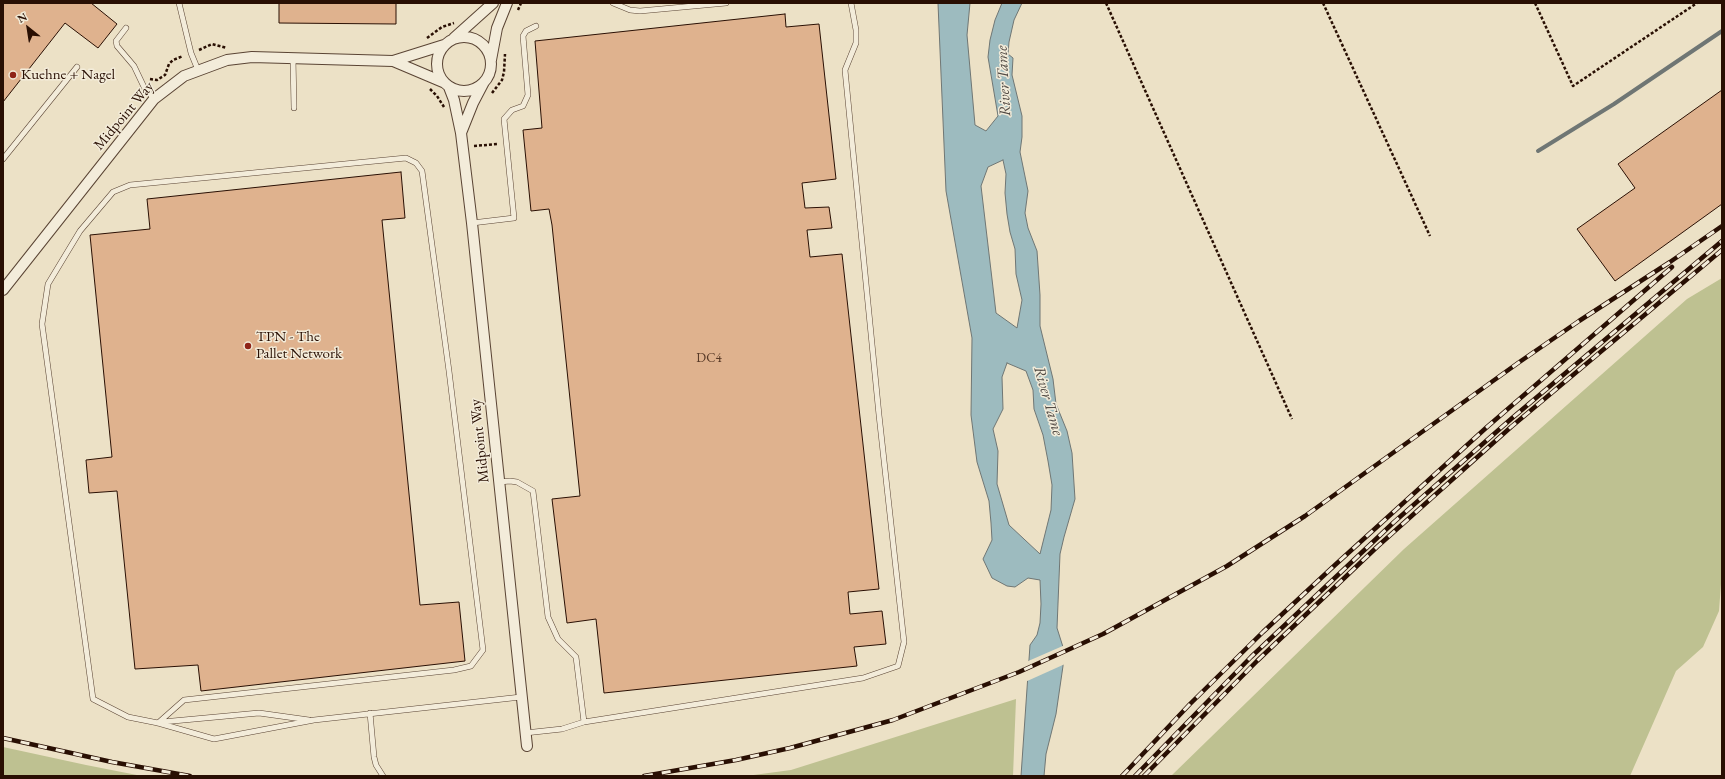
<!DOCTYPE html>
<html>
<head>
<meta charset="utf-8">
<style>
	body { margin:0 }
	#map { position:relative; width:1725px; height:779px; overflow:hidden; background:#ece1c6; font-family:"EB Garamond",serif }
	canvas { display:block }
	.frame { position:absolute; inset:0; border:4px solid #290f03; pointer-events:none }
	.north { position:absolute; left:8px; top:8px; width:40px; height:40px; -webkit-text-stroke:3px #f3ecda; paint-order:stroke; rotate:330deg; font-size:11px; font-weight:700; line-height:16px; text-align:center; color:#290f03 }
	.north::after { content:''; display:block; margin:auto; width:14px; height:18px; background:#290f03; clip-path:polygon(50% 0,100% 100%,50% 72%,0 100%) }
</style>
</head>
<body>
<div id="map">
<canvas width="1725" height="779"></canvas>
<div class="frame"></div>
<div class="north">N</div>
</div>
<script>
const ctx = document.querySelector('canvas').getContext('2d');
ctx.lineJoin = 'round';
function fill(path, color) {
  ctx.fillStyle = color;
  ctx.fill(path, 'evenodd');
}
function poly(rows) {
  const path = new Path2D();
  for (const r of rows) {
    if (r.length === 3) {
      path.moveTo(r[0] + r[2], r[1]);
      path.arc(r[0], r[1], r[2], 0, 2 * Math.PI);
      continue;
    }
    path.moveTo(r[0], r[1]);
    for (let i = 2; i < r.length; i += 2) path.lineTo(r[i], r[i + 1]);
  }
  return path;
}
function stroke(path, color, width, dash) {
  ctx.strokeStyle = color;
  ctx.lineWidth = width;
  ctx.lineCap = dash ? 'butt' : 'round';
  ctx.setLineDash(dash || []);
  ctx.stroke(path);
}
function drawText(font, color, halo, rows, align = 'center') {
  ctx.font = font + ' "EB Garamond",serif';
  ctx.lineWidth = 3;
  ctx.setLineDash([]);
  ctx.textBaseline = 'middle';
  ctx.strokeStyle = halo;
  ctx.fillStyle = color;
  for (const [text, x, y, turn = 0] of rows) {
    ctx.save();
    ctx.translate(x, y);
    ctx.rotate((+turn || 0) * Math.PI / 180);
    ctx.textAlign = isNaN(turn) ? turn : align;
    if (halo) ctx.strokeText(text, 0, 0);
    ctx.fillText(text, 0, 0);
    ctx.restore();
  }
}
const green = poly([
	[1722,278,1722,584,1721,584,1719,611,1703,647,1676,671,1630,776,1171,776,1404,549,1687,299],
	[1016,699,1013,776,746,776,791,770],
	[3,747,86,765,142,776,3,776]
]);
const water = poly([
	[938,3,970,3,967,35,975,125,986,131,998,116,988,57,990,40,995,20,1002,3,1022,3,1014,20,1009,42,1008,54,1013,58,1012,75,1022,116,1022,137,1020,152,1028,191,1025,213,1028,228,1037,251,1040,295,1040,326,1053,379,1056,404,1067,431,1072,453,1075,499,1064,537,1060,554,1057,628,1063,647,1063,666,1056,714,1046,754,1044,776,1021,776,1030,645,1037,635,1040,623,1041,604,1040,580,1028,578,1015,587,1007,586,992,578,983,559,992,540,991,523,989,501,977,462,971,415,972,338,946,191,938,3],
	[1003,160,1006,174,1005,193,1007,214,1010,232,1015,249,1016,274,1022,300,1017,328,996,313,981,186,988,167,1003,160],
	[1007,363,1026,371,1033,390,1034,409,1043,435,1048,461,1052,485,1051,510,1040,554,1009,525,997,484,998,451,993,429,1003,409,1002,377,1007,363]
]);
const pier = poly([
	[1065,645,1065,664,1025,682,1026,662]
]);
const stream = poly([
	[1538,151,1614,104,1722,31]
]);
const building = poly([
	[3,3,91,3,117,24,98,48,65,23,3,102,3,3],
	[279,3,396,3,396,24,279,23,279,3],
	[785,14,786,27,819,24,836,179,802,183,805,208,829,207,832,228,807,230,810,257,842,254,879,589,848,592,850,614,882,611,886,644,854,647,857,666,604,693,596,619,567,623,552,499,580,496,552,225,549,209,531,211,523,130,542,128,535,41,785,14],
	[1722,90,1722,204,1615,281,1577,229,1635,188,1618,164,1722,90],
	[401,172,405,218,382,220,420,605,459,602,465,661,201,691,198,665,135,669,117,491,89,493,86,460,112,457,90,235,150,229,147,199,401,172]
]);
const path = poly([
	[1106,3,1292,419],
	[1323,3,1430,236],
	[1535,3,1573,86,1697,3],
	[518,10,521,3],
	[427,38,442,27,454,23],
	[199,50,212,44,227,48],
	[150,79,157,80,165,75,169,64,173,60,183,56],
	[430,89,437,96,444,107],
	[492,93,502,80,504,72,505,54],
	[474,146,498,144]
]);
const service = poly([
	[179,3,191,53,198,70],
	[613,3,630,10,640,11,726,3],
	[126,28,116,41,117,46,134,66,144,87,154,99],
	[293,58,294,108],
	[3,159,77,67],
	[472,223,514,218,504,119,512,110,523,106,528,95,523,36,526,31,536,26],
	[499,482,510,481,517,482,533,491,548,617,558,639,576,657,584,722],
	[370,713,374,757,376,765,383,776],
	[162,722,259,713,309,720],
	[158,723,184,700,454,670,471,666,483,650,449,371,422,171,416,163,406,158,130,185,113,192,80,231,48,284,42,324,93,699,128,717,158,723,214,739,314,720,521,697],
	[525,733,562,729,584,722,863,678,898,666,904,642,879,415,845,70,856,43,856,30,851,3]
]);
const minor = poly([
	[464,64,27],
	[454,38,493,3],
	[491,60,497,28,507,3],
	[393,61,445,83],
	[449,87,454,100,461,133,472,223,527,746],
	[461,133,473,103,484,82],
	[3,290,154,99,184,76,227,60,252,57,393,61,444,45]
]);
const rail = poly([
	[3,738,112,762,190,776],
	[644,776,736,760,790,748,893,720,1019,672,1103,634,1227,566,1305,516,1518,363,1579,321,1670,262,1722,226],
	[1122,776,1190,704,1263,632,1335,565,1487,427,1672,267],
	[1135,776,1251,657,1393,523,1511,419,1722,241],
	[1144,776,1257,661,1378,546,1511,427,1722,250]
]);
const markers = [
	[13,75,4,"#8f2418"],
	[248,346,4,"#8f2418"]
];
const numberNames = [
	["DC4",709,358]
];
const poiNames = [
	["Kuehne + Nagel",21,75],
	["TPN - The",256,337],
	["Pallet Network",256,354]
];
const streetNames = [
	["Midpoint Way",124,116,-50],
	["Midpoint Way",480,441,-96]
];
const waterNames = [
	["River Tame",1004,81,-93],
	["River Tame",1048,401,74]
];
fill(green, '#bec191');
fill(water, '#9dbbbf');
stroke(water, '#6f7674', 1);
fill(pier, '#ece1c6');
stroke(stream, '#6f7674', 4);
fill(building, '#dfb28e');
stroke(building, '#290f03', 1);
stroke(service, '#5a4434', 6);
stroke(minor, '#5a4434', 12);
stroke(path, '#290f03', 2.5, [3, 2]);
stroke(service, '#f3ecda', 5);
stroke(minor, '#f3ecda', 10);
stroke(rail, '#290f03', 4.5);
stroke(rail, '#f3ecda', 3, [9]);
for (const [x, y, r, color] of markers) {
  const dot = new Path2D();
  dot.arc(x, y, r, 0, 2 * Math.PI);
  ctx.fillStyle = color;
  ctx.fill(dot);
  stroke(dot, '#f3ecda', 1.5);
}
drawText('13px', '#563826', null, numberNames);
drawText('15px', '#290f03', '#f3ecda', poiNames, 'left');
drawText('15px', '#290f03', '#f3ecda', streetNames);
drawText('italic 16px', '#524b45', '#f3ecda', waterNames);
</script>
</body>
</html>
